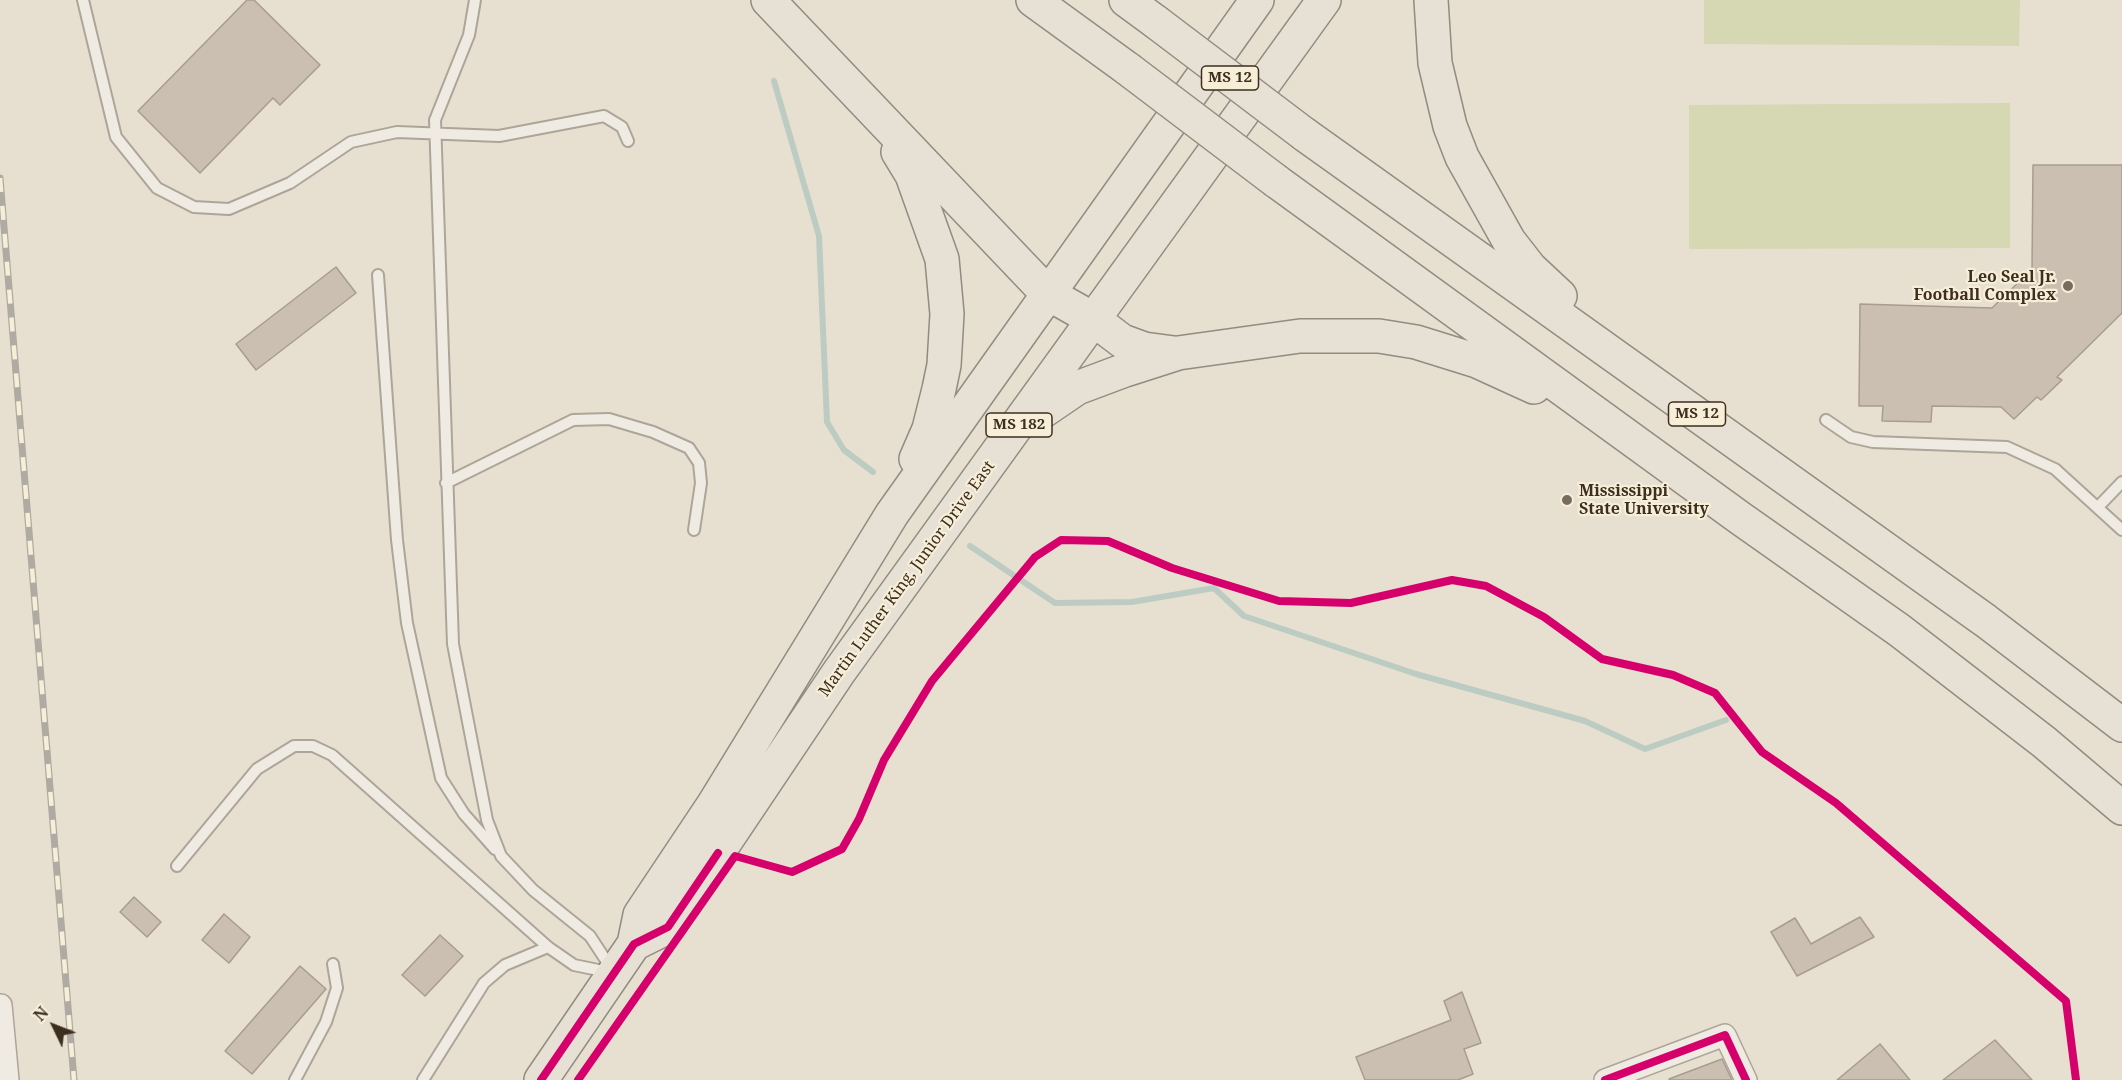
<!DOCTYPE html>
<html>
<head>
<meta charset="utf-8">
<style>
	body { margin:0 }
	#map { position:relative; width:2122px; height:1080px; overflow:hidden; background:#e7e0d1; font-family:"Noto Serif",serif }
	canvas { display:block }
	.north { position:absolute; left:24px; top:996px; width:60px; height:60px; -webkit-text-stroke:4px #f7eed8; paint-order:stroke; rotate:313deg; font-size:16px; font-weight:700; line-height:24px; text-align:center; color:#3d2e20 }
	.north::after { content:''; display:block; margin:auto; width:21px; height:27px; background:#3d2e20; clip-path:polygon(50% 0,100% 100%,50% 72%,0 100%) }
</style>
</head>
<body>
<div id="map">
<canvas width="2122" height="1080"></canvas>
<div class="north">N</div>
</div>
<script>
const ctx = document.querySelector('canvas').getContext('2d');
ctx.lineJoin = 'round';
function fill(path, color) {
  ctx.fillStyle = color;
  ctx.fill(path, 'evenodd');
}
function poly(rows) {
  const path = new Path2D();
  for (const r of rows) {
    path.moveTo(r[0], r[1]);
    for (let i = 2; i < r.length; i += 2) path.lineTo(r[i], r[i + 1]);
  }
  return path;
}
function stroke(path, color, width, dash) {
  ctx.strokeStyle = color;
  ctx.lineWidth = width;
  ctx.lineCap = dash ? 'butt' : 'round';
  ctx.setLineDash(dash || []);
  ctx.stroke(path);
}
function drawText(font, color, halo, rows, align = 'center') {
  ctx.font = font + ' "Noto Serif",serif';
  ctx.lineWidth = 4.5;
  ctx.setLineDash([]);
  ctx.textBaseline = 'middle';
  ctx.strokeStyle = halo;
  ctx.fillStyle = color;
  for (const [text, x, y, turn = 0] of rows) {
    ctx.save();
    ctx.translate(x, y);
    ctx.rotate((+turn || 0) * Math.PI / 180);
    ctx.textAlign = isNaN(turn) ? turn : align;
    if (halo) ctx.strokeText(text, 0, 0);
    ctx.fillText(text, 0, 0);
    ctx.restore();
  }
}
const green = poly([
	[1704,0,2020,0,2019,46,1704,44],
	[2010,103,2010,248,1689,249,1689,105]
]);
const stream = poly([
	[774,81,819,236,827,422,844,450,873,472],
	[970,546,1055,603,1132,602,1214,588,1244,616,1416,674,1585,721,1645,749,1726,720]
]);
const building = poly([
	[247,0,254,0,320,65,280,105,273,98,200,173,138,111,247,0],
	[2033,165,2122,165,2122,313,2057,377,2062,380,2041,400,2037,397,2014,419,2001,407,1932,406,1931,422,1882,421,1883,406,1859,406,1860,304,1992,308,2032,269,2033,165],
	[336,267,356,293,256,370,236,344,336,267],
	[134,897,161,922,147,937,120,912,134,897],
	[224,914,250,937,229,963,202,940,224,914],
	[1860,917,1874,937,1797,976,1771,932,1795,918,1811,944,1860,917],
	[440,935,463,956,425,996,402,975,440,935],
	[300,966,326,989,252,1074,225,1051,300,966],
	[1462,992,1481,1043,1464,1049,1473,1074,1458,1080,1365,1080,1356,1057,1451,1020,1444,1001,1462,992],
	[1995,1040,2032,1080,1943,1080,1995,1040],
	[1880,1044,1910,1080,1837,1080,1880,1044],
	[1722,1059,1732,1080,1670,1080,1669,1079,1722,1059]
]);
const lane = poly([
	[83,0,116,137,157,188,194,207,229,209,290,183,351,142,397,132,499,136,604,116,622,127,628,141],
	[475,0,469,35,435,120,453,644,487,820,501,856,533,890,590,936,611,968],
	[378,275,397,540,407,623,441,778,464,814,495,849],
	[1826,420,1851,437,1873,442,2007,447,2055,469,2122,530],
	[446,483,573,420,609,419,653,432,689,448,699,463,701,483,694,530],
	[2098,507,2122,482],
	[177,866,257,769,294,746,313,746,332,755,548,947,574,965,608,972],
	[295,1080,326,1022,337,988,333,964],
	[423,1080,484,983,505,965,548,947]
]);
const street = poly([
	[1,1005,8,1080],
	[1605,1080,1725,1035,1746,1080]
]);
const primary = poly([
	[768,0,1047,293,1093,319,1122,341,1144,349,1174,353],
	[1033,0,1128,69],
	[1126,0,1156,22],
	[1431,0,1435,63,1450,126,1462,157,1509,241,1530,268,1560,296],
	[1304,134,1986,621,2122,725],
	[898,152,912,175,942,259,947,314,944,365,939,389,929,429,916,459],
	[1276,181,1740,518,1899,630,2044,742,2122,808],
	[1033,418,1077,388,1125,370,1178,353,1300,336,1379,336,1416,342,1477,361,1534,387],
	[634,944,668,927,839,672,1324,0],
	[541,1080,634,944,640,915,714,804,892,514,1257,0]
]);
const rail = poly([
	[0,178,74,1080]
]);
const primaryBridge = poly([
	[1156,22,1304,134],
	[1128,69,1276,181]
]);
const cycleway = poly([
	[541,1080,634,944,668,927,718,853],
	[578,1080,735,856,792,872,842,849,859,819,884,760,932,681,1035,557,1061,540,1108,541,1172,568,1279,601,1351,603,1452,580,1486,586,1544,617,1602,659,1673,675,1715,693,1762,752,1836,803,2066,1001,2076,1080],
	[1605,1080,1725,1035,1746,1080]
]);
const markers = [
	[2068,286,6,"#786c5e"],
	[1567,500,6,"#786c5e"]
];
const shields = [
	[1230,78,57],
	[1697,414,57],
	[1019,425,66]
];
const shieldNames = [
	["MS 12",1230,78],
	["MS 12",1697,414],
	["MS 182",1019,425]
];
const poiNames = [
	["Leo Seal Jr.",2056,277],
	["Football Complex",2056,295],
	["Mississippi",1579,491,"left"],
	["State University",1579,509,"left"]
];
const streetNames = [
	["Martin Luther King, Junior Drive East",907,579,-54]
];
fill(green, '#d6d7b3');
stroke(stream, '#bcccc2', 6);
fill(building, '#cbbfb2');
stroke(building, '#a89c90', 1.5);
stroke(lane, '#ada599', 14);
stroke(street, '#ada599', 24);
stroke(primary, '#928b80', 36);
stroke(lane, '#efebe3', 10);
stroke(street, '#efebe3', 21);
stroke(primary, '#e6e1d4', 33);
stroke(rail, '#afaaa2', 7);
stroke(rail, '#f7eed8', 4.5, [14]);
stroke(primaryBridge, '#928b80', 36, []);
stroke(primaryBridge, '#e6e1d4', 33);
stroke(cycleway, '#d6006c', 8);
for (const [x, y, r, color] of markers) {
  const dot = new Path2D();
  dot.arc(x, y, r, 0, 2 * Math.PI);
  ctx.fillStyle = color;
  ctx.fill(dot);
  stroke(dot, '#f7eed8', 2);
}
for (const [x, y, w] of shields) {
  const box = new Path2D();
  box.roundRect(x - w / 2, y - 12, w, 24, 4.5);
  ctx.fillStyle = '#f7eed8';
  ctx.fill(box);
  stroke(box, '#3d2e20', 1.5);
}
drawText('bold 15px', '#3d2e20', null, shieldNames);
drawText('bold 16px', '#3d2e20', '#f7eed8', poiNames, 'right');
drawText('16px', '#3d2e20', '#f7eed8', streetNames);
</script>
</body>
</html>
